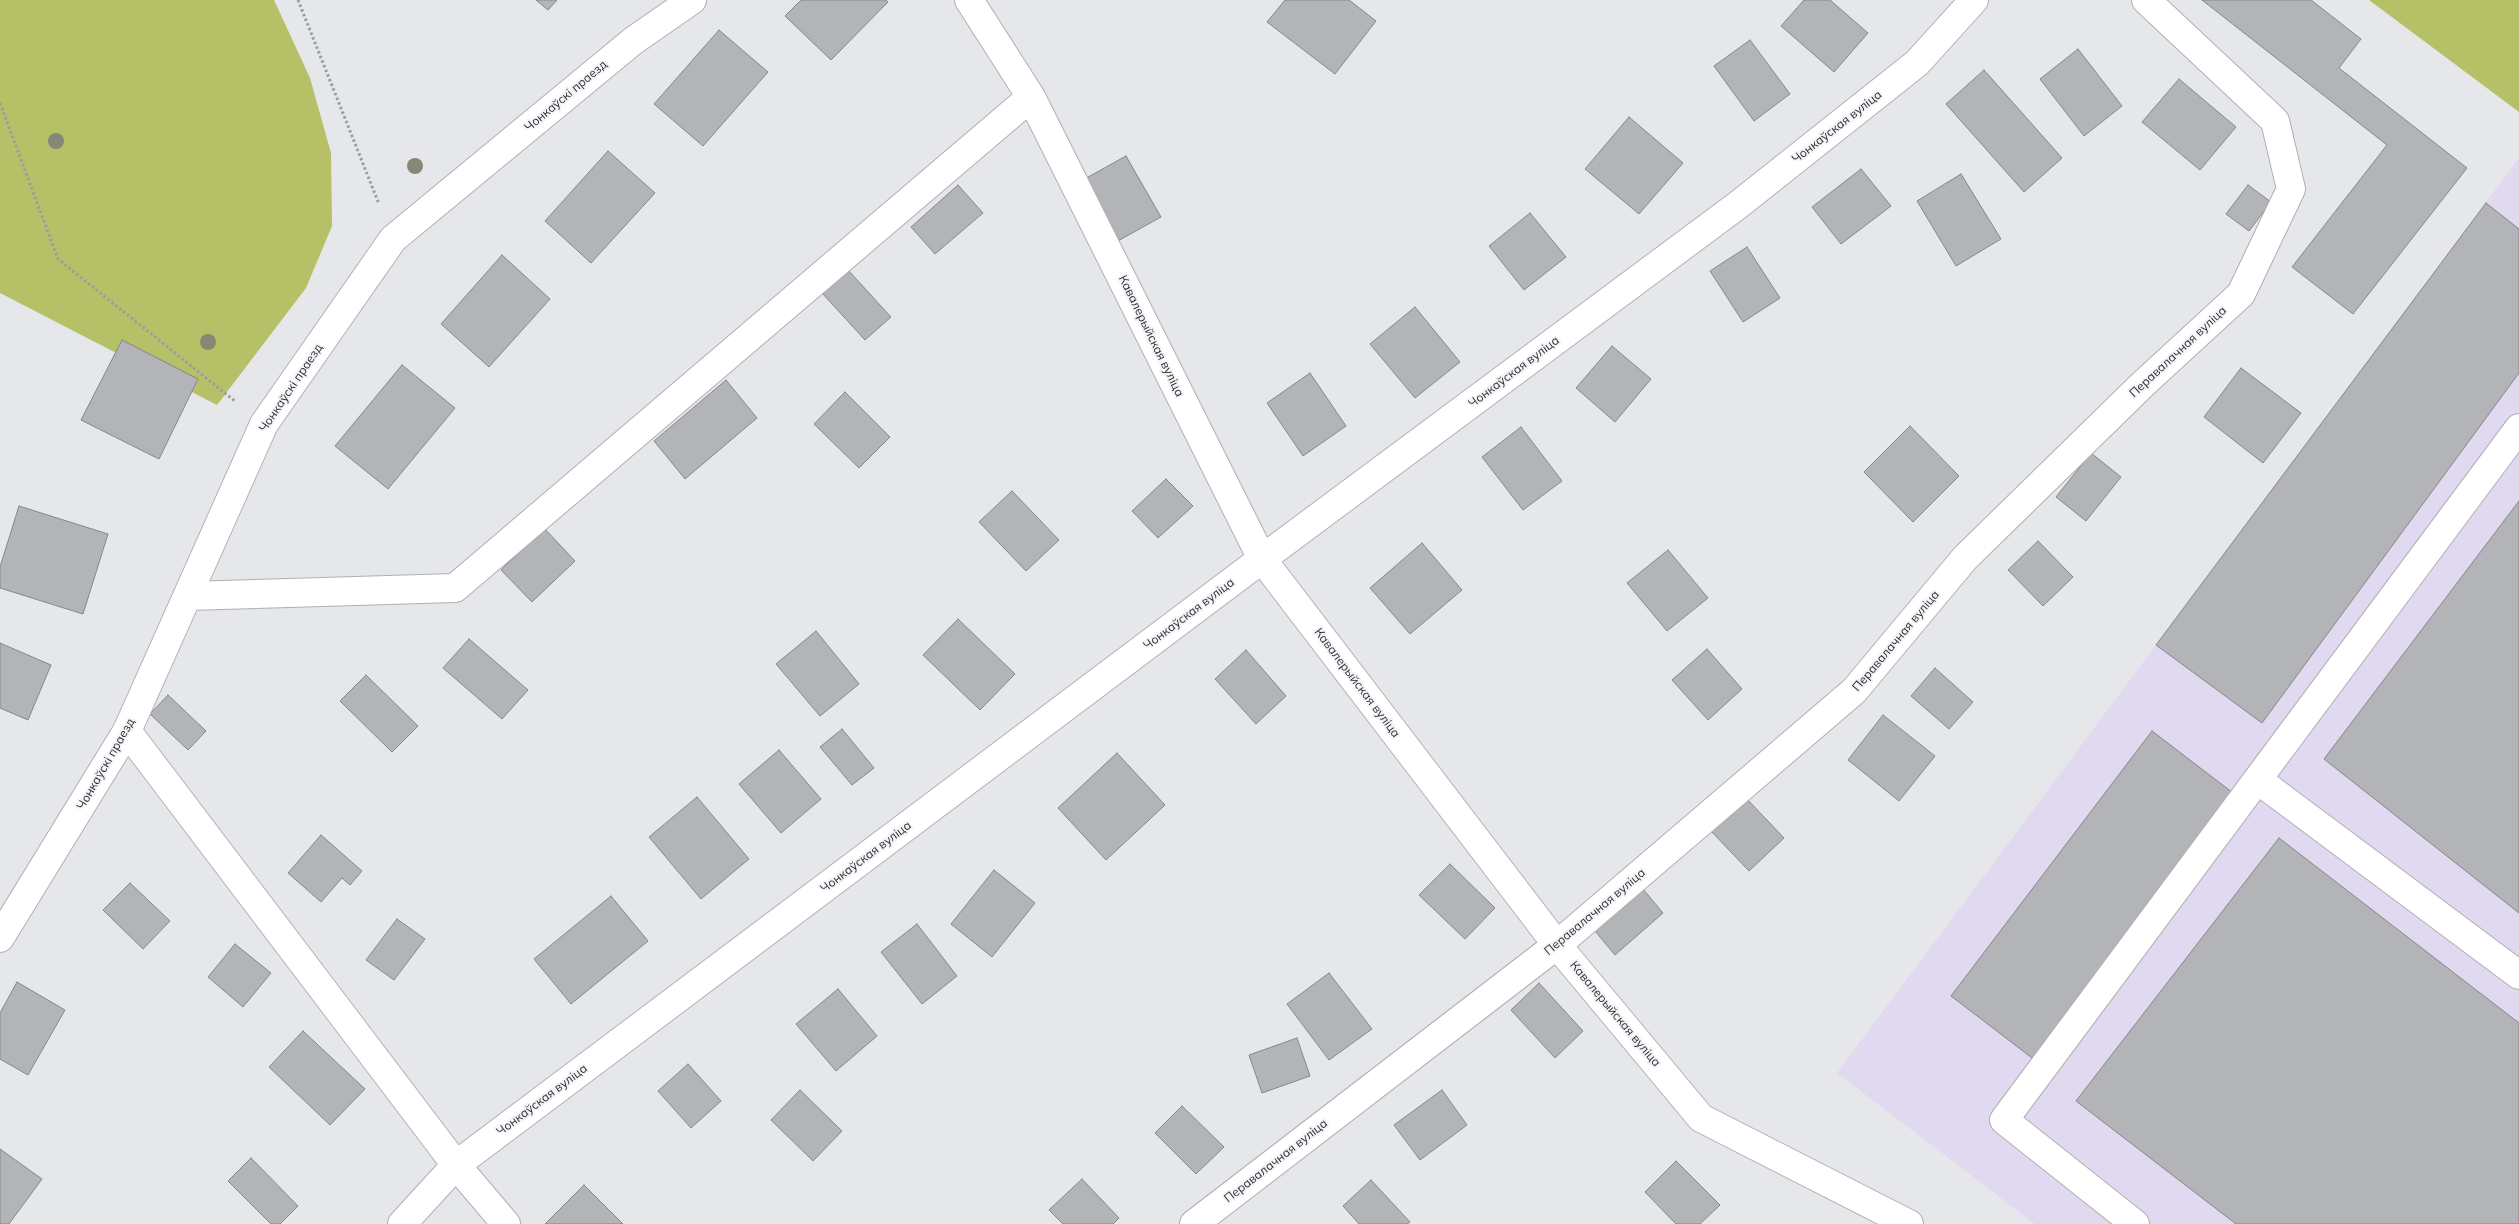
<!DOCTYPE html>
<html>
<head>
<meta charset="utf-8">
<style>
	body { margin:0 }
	canvas { display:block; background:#e5e7eb }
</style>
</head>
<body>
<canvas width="2519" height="1224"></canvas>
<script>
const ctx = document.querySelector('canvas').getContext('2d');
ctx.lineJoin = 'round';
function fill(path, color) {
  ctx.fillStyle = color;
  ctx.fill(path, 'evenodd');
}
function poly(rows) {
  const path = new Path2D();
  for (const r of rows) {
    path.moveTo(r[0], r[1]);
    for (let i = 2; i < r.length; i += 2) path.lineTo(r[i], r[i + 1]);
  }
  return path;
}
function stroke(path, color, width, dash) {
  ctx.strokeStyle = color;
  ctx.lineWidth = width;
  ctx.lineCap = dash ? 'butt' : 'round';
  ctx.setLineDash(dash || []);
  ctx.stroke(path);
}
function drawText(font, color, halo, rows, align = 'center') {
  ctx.font = font + ' Mulish,sans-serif';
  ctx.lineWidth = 4;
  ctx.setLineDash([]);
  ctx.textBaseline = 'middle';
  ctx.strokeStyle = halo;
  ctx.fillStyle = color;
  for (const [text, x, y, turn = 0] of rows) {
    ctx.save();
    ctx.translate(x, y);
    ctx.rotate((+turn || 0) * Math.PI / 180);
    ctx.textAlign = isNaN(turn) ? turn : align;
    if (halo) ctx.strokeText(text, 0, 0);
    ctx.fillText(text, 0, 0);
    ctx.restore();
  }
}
const industrial = poly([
	[2519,158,2519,1224,2035,1224,1837,1073]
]);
const green = poly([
	[0,0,274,0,310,78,331,153,332,226,306,288,217,405,0,293],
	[2369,0,2519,0,2519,112]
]);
const building = poly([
	[536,0,557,0,548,10,536,0],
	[801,0,886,0,888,2,831,60,785,16,801,0],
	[1285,0,1349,0,1376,21,1335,74,1267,22,1285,0],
	[1804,0,1830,0,1868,33,1834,72,1781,26,1804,0],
	[2202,0,2311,0,2361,39,2339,68,2467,168,2353,314,2292,267,2387,145,2202,0],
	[719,30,768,72,703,146,654,104,719,30],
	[1750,40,1790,94,1754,121,1714,66,1750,40],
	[2078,49,2122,106,2084,136,2040,79,2078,49],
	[1984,70,2062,158,2024,192,1946,104,1984,70],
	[2179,79,2236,127,2200,170,2142,122,2179,79],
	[1629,117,1683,163,1639,214,1585,169,1629,117],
	[608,151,655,193,591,263,545,221,608,151],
	[1126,156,1161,217,1116,242,1081,181,1126,156],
	[1861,169,1891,206,1841,244,1812,207,1861,169],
	[1961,174,2001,239,1956,266,1917,201,1961,174],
	[958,185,983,213,935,254,911,227,958,185],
	[2248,185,2271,202,2249,231,2226,214,2248,185],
	[2486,203,2519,229,2519,373,2262,723,2156,645,2486,203],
	[1530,213,1566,257,1524,290,1489,246,1530,213],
	[1747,247,1780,298,1743,322,1710,271,1747,247],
	[502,255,550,299,489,367,441,324,502,255],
	[848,270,891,317,865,340,822,293,848,270],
	[1415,307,1460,362,1415,398,1370,344,1415,307],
	[122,340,198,379,159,459,81,420,122,340],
	[1612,346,1651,379,1615,422,1576,388,1612,346],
	[402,365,455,408,388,489,335,446,402,365],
	[2241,368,2301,413,2263,463,2204,417,2241,368],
	[1310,373,1346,426,1303,456,1267,403,1310,373],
	[726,380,757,418,685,479,654,441,726,380],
	[845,392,890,437,859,468,814,424,845,392],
	[1910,426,1959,476,1913,522,1864,472,1910,426],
	[1521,427,1562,481,1523,510,1482,457,1521,427],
	[2091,453,2121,477,2086,521,2056,497,2091,453],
	[1166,479,1193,506,1158,538,1132,511,1166,479],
	[1012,491,1059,540,1026,571,979,522,1012,491],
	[2519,501,2519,913,2324,759,2519,501],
	[19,506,108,534,83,614,0,588,0,567,19,506],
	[544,528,575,561,532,602,501,570,544,528],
	[2038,541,2073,577,2043,606,2008,570,2038,541],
	[1422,543,1462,590,1410,634,1370,588,1422,543],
	[1668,550,1708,598,1667,631,1627,583,1668,550],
	[958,619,1015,674,980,710,923,655,958,619],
	[816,631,859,684,820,716,776,664,816,631],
	[469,639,528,690,502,719,443,668,469,639],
	[0,643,51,665,28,720,0,708,0,643],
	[1707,649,1742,689,1708,720,1672,680,1707,649],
	[1246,650,1286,696,1256,724,1215,679,1246,650],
	[1935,668,1973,702,1949,729,1911,696,1935,668],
	[366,675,418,726,392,752,340,701,366,675],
	[168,695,206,731,188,750,150,714,168,695],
	[1883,715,1935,756,1899,801,1848,760,1883,715],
	[842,729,874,768,852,785,820,747,842,729],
	[2152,731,2237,796,2036,1061,1951,996,2152,731],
	[779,750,821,799,781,833,739,784,779,750],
	[1117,753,1165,805,1106,860,1058,808,1117,753],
	[697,797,749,859,701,899,649,837,697,797],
	[1746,798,1784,838,1749,871,1711,831,1746,798],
	[321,835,362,871,350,885,342,878,321,902,288,873,321,835],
	[2279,838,2519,1023,2519,1224,2236,1224,2076,1101,2279,838],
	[1450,864,1495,908,1465,939,1419,895,1450,864],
	[994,870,1035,903,992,957,951,924,994,870],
	[130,883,170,921,143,949,103,910,130,883],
	[1643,889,1663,913,1615,955,1595,931,1643,889],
	[611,896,648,941,571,1004,534,959,611,896],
	[397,919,425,939,394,980,366,960,397,919],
	[917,924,957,976,922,1004,881,952,917,924],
	[235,944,271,973,243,1007,208,977,235,944],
	[1329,973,1372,1029,1329,1060,1287,1004,1329,973],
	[17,982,65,1010,28,1075,0,1059,0,1013,17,982],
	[1539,983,1583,1031,1555,1058,1511,1010,1539,983],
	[838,989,877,1036,836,1071,796,1024,838,989],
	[303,1031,365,1089,330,1125,269,1067,303,1031],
	[1297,1038,1310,1076,1262,1093,1249,1055,1297,1038],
	[688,1064,721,1101,691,1128,658,1091,688,1064],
	[800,1090,842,1131,813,1161,771,1120,800,1090],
	[1442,1090,1467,1125,1420,1160,1394,1125,1442,1090],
	[1182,1106,1224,1147,1196,1174,1155,1133,1182,1106],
	[0,1149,42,1179,9,1224,0,1224,0,1149],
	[251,1158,298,1206,280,1224,271,1224,228,1181,251,1158],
	[1676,1161,1720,1205,1700,1224,1676,1224,1645,1192,1676,1161],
	[1082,1179,1119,1218,1113,1224,1063,1224,1049,1210,1082,1179],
	[1371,1180,1410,1222,1407,1224,1359,1224,1343,1206,1371,1180],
	[584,1185,623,1224,545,1224,584,1185]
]);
const path = poly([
	[298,0,379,204],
	[0,103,58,259,236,402]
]);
const minor = poly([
	[969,0,1031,97,1262,559,1557,945,1701,1118,1909,1224],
	[189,596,455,588,1031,97],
	[127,731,456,1165,506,1224],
	[2258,780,2519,975],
	[0,938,127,731,264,424,393,239,633,41,692,0],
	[402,1224,456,1165,1262,559,1738,205,1917,63,1974,0],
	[1194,1224,1557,945,1854,691,1965,558,2142,385,2241,294,2291,189,2275,121,2146,0],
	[2135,1224,2004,1120,2519,428]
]);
const trees = [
	[56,141],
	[415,166],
	[208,342]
];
const streetNames = [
	["Чонкаўскі праезд",566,96,-40],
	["Чонкаўская вуліца",1837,127,-38],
	["Кавалерыйская вуліца",1151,336,64],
	["Перавалачная вуліца",2178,352,-43],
	["Чонкаўская вуліца",1514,372,-37],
	["Чонкаўскі праезд",291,388,-56],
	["Чонкаўская вуліца",1189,614,-37],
	["Перавалачная вуліца",1896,641,-50],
	["Кавалерыйская вуліца",1357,683,53],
	["Чонкаўскі праезд",106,764,-60],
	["Чонкаўская вуліца",866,857,-37],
	["Перавалачная вуліца",1595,912,-40],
	["Кавалерыйская вуліца",1615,1014,50],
	["Чонкаўская вуліца",542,1100,-37],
	["Перавалачная вуліца",1276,1161,-38]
];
fill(industrial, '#e0d9ef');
fill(green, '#b5c067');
fill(building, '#b2b4b7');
stroke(building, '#85878a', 1);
stroke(minor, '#aeb0b3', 30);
stroke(path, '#9b9da0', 3, [2.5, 2.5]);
stroke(minor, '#fff', 28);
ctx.fillStyle = '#858874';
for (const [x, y] of trees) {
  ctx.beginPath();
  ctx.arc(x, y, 8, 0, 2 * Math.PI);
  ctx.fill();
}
drawText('12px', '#2d2e30', '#f2f4f8', streetNames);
</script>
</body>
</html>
